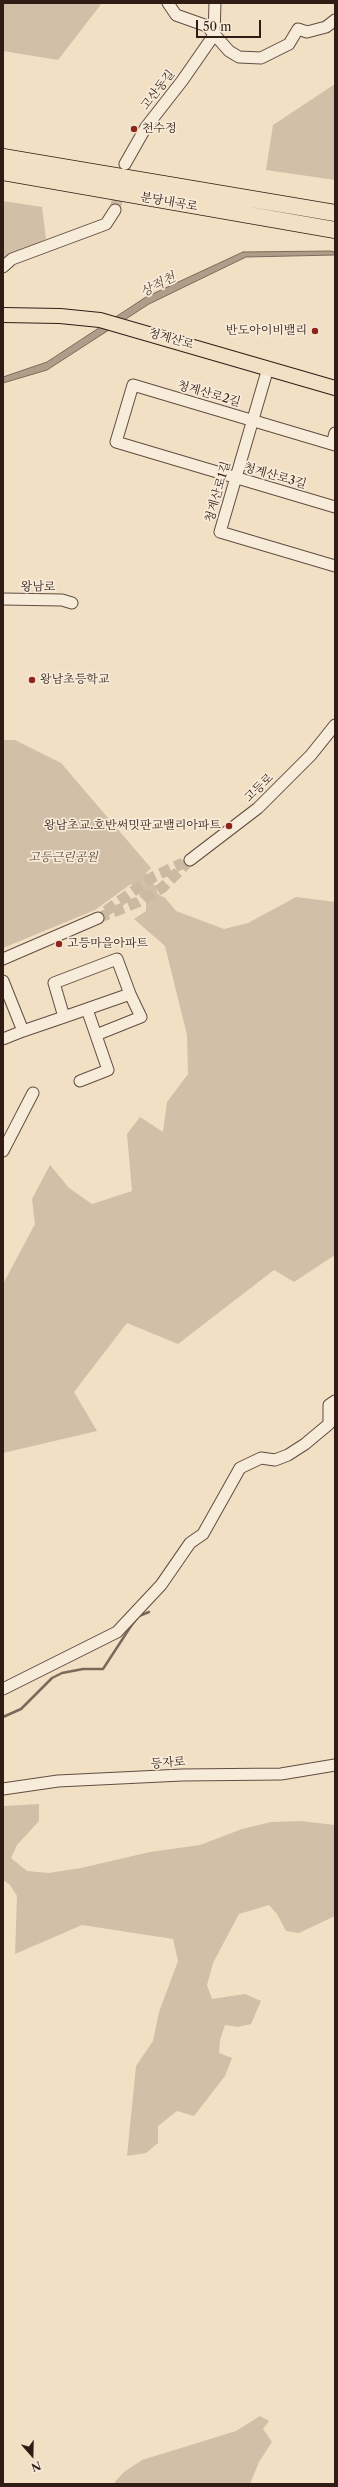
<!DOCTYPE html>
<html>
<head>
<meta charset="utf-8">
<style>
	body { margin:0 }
	#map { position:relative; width:338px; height:2487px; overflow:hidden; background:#f2e0c5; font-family:"Libre Caslon Text",serif }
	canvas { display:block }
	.frame { position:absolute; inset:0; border:4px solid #311c15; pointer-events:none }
	.north { position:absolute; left:12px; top:2435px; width:40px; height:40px; -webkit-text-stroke:3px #f7ebd9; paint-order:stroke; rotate:160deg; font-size:11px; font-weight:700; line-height:16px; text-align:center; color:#311c15 }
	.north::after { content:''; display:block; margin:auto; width:14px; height:18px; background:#311c15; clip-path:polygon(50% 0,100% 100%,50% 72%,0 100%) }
	.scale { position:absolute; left:196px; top:20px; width:65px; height:18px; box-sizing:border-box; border:2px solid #311c15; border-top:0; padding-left:5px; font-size:12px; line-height:14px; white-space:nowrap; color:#311c15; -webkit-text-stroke:3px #f7ebd9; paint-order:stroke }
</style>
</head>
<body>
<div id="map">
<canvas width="338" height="2487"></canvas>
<div class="frame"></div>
<div class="north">N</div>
<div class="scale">50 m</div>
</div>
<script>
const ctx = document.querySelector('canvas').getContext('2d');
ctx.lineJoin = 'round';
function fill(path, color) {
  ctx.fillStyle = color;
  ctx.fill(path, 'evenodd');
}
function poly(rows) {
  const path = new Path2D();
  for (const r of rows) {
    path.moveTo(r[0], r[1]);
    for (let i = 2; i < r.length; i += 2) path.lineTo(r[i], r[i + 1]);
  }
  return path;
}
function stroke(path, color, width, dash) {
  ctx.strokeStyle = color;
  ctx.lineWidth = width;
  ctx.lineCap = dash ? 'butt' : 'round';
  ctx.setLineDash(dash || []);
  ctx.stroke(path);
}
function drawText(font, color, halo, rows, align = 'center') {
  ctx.font = font + ' "Libre Caslon Text","Noto Serif KR",serif';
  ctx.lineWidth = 3.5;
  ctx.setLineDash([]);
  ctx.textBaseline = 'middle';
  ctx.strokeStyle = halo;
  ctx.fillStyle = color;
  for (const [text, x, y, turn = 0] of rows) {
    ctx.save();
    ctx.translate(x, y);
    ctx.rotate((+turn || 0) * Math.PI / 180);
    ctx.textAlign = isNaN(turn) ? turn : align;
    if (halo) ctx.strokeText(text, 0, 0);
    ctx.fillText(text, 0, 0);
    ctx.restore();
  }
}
const green = poly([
	[3,3,102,3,58,60,3,51],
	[335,84,335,180,266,170,273,125],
	[3,201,42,207,46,239,3,261],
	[3,740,15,740,61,763,151,868,145,874,147,873,150,882,156,886,158,894,165,898,176,911,224,929,248,923,296,897,335,902,335,1255,294,1282,274,1270,178,1344,127,1323,74,1392,97,1431,3,1453,3,1284,35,1224,32,1199,50,1165,69,1188,92,1204,132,1191,127,1134,140,1117,163,1132,167,1102,188,1074,187,1035,165,946,134,919,146,911,146,902,140,897,136,887,131,884,95,910,3,948],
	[39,1804,39,1821,17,1845,11,1858,27,1871,49,1873,81,1868,150,1852,200,1845,242,1829,271,1822,301,1821,335,1825,335,1916,299,1933,286,1931,277,1914,269,1905,239,1914,213,1963,207,1985,212,1999,245,1994,261,2001,251,2024,238,2027,225,2025,220,2040,219,2053,232,2058,225,2076,194,2116,177,2111,158,2126,158,2143,146,2153,127,2156,136,2066,153,2041,159,2012,178,1961,173,1939,82,1925,15,1954,17,1896,10,1885,3,1880,3,1806],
	[260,2416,269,2421,263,2429,272,2442,259,2462,250,2484,113,2484,124,2472,142,2460,236,2431]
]);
const water = poly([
	[243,252,331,251,335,252,335,255,246,257,149,304,47,370,3,383,3,377,47,362,146,297,243,252]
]);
const stream = poly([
	[3,1717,21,1709,52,1678,62,1673,83,1669,103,1669,131,1626,139,1616,149,1612]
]);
const minorTunnel = poly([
	[115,210,120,185],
	[106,911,153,877,183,863],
	[98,918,138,902,162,888,190,860]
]);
const minor = poly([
	[168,3,176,15,207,26,229,51,239,57,261,58,289,44,298,29,307,32,326,27,335,20],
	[125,164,146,127,182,81,214,35,215,3],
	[3,267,12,259,106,224,115,210],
	[268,368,220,532,335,566],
	[332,444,335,433],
	[335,445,133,385,116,442,335,507],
	[3,599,62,600,72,603],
	[190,860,258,808,311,755,335,725],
	[3,959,98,918],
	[3,981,23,1031,64,1017,130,994,117,959,54,983,64,1017],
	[96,1035,141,1017,130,994],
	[3,1039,23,1031],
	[80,1081,108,1070,89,1015],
	[3,1151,33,1093],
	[3,1689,117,1632,161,1585,190,1543,203,1534,240,1468,261,1458,275,1460,288,1455,305,1444,329,1424,329,1405,335,1401],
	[3,1789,58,1781,182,1775,281,1774,335,1765]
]);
const major = poly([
	[3,315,60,316,100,320,335,388]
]);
const highway = poly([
	[3,157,335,213],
	[3,172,335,230]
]);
const markers = [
	[134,129,4,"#8f2418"],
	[315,331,4,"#8f2418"],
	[32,680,4,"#8f2418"],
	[229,826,4,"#8f2418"],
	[59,944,4,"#8f2418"]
];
const streetNames = [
	["고산동길",158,90,-52],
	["분당내곡로",169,202,10],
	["청계산로",171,339,16],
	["청계산로2길",209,394,16],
	["청계산로3길",275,476,16],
	["청계산로1길",218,492,-74],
	["왕남로",38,587,1],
	["고등로",259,788,-44],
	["등자로",168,1763,-4]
];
const poiNames = [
	["천수정",142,129],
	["반도아이비밸리",307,331,"right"],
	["왕남초등학교",40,680],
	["왕남초교.호반써밋판교밸리아파트",221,826,"right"],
	["고등마을아파트",67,944]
];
const parkNames = [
	["고등근린공원",63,858]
];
const waterNames = [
	["상적천",158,285,-27]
];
fill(green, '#d1bfa7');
fill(water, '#b09d89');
stroke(water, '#7d695b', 1);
stroke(stream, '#7d695b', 2.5);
stroke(minorTunnel, '#cbb9a2', 11, [11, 5.5]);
stroke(minor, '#614d41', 13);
stroke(major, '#311c15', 16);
stroke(highway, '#311c15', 18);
stroke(minor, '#f7ebd9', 11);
stroke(major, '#f2e0c5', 14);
stroke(highway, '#f2e0c5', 16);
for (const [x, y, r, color] of markers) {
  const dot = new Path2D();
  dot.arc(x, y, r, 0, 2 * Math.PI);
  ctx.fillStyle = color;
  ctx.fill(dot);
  stroke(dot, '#f7ebd9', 1.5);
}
drawText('12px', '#311c15', '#f7ebd9', streetNames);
drawText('12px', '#311c15', '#f7ebd9', poiNames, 'left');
drawText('italic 12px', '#614d41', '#f7ebd9', parkNames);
drawText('italic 13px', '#5d493e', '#f7ebd9', waterNames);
</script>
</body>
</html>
